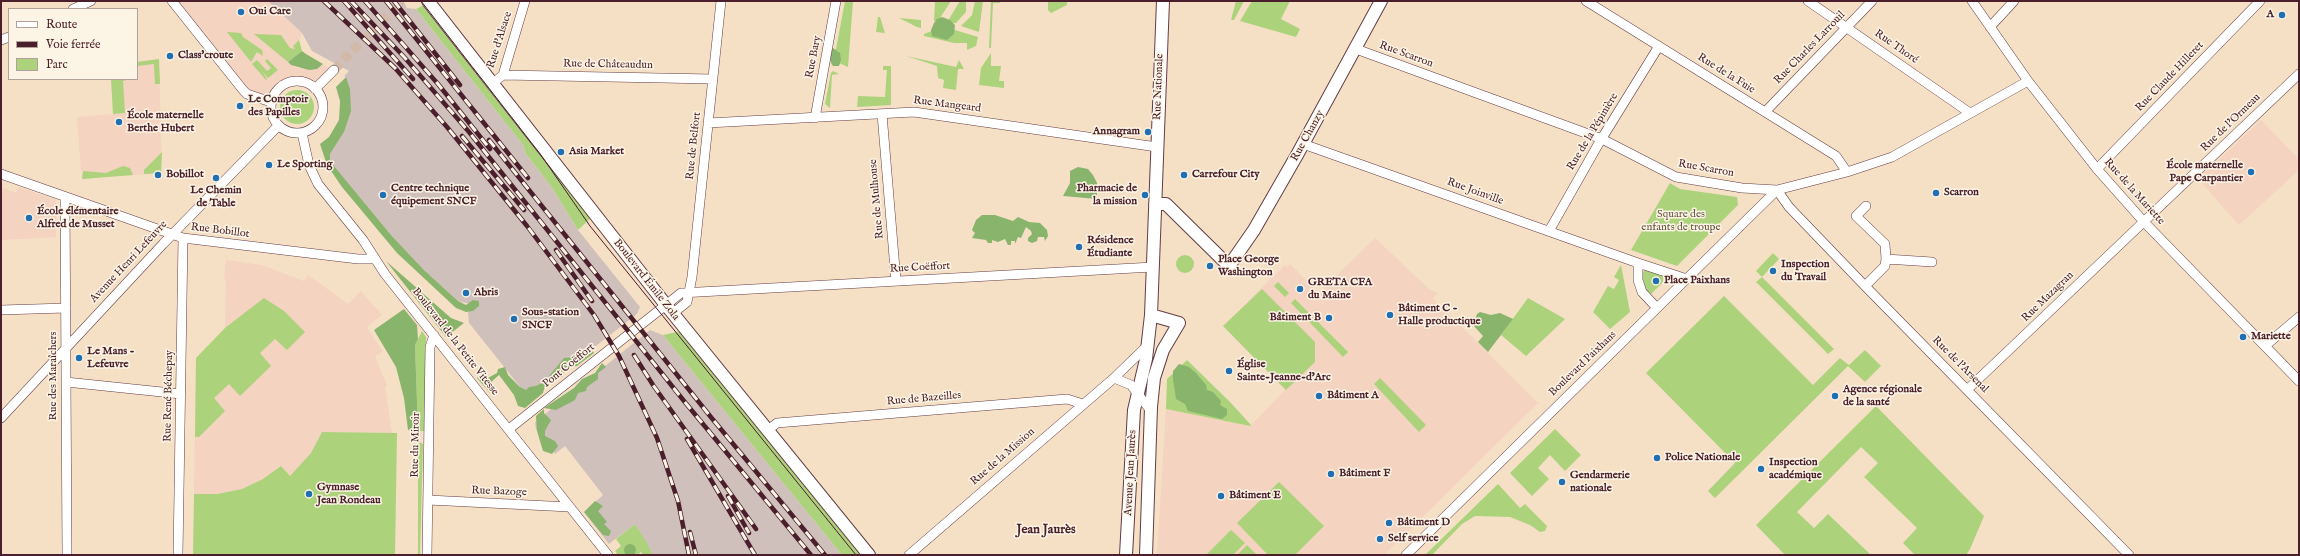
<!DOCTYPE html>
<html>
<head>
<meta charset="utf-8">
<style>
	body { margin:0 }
	#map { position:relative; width:2300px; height:556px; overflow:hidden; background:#f5e0c6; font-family:"IM FELL English",serif }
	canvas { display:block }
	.frame { position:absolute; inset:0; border:2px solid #4a1f2b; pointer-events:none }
	.legend { position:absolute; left:8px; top:8px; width:130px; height:72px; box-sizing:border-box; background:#fcf5e5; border:1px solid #b59f9b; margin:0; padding:5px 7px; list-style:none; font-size:12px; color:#4a1f2b }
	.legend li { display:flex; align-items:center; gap:8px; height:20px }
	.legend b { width:20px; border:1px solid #b59f9b }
</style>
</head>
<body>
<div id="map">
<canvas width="2300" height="556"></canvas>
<div class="frame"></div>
<ul class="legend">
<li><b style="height:5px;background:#fff"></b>Route</li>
<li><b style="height:5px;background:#4a1f2b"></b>Voie ferrée</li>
<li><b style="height:11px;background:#acd27c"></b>Parc</li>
</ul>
</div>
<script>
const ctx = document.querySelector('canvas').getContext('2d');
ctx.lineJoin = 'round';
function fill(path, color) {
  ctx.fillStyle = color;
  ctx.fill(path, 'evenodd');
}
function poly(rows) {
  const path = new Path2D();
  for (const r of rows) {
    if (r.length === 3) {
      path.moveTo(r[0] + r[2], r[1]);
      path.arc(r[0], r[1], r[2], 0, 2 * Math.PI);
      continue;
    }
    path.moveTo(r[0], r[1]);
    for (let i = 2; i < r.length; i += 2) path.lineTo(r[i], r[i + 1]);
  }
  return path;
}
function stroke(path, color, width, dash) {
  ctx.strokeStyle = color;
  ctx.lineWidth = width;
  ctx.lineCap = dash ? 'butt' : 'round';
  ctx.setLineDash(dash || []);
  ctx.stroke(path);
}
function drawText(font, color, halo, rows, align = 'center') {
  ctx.font = font + ' "IM FELL English",serif';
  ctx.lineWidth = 3;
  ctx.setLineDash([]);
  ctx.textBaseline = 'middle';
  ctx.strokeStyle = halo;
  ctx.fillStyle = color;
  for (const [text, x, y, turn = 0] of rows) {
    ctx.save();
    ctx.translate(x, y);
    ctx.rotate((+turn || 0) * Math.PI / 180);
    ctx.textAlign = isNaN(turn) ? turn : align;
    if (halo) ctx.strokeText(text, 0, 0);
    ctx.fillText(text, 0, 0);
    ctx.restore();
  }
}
const built = poly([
	[172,1,268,1,302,33,299,40,302,51,288,63,291,65,298,68,317,69,323,64,334,70,315,89,300,81,285,84,275,92,271,102,247,94],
	[159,59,162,173,82,179,83,171,81,171,77,117,113,114,111,79,137,79,137,62],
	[2261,120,2299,159,2299,170,2239,225,2198,179],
	[1,187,16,193,19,187,56,200,56,237,2,240,1,254],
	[1375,238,1429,289,1438,293,1433,298,1538,403,1384,555,1157,555,1166,409,1250,426,1285,390,1223,326,1285,265,1287,267,1290,264,1319,293],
	[226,260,262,265,304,281,308,275,348,304,361,291,382,315,367,327,383,352,375,356,387,386,385,387,392,433,322,432,311,453,290,476,281,466,263,479,242,489,217,494,194,494,196,358,225,328,226,280,224,279]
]);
const industrial = poly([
	[268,1,403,1,407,8,416,9,523,145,526,154,551,186,578,230,640,307,637,314,529,398,469,323,468,311,473,311,470,304,458,301,424,270,391,235,330,161,330,154,344,132,346,77,344,76,349,71,312,51,302,33],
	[650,330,663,335,842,555,653,555,635,524,609,544,584,512,603,495,565,446,555,454,536,429,535,422]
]);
const green = poly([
	[845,1,853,1,848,67,839,63,833,65],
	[935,1,951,1,938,21,934,21],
	[960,1,966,1,966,12,956,23,951,23,949,19],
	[975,1,983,1,979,32,961,26,972,15],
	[991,1,1000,1,1000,3,993,3,991,48,989,48],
	[1048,1,1067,1,1067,5,1051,13,1048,10],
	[1236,1,1244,1,1234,20,1231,20],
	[1252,1,1290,1,1281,19,1300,29,1296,37,1240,21],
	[426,4,592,217,578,230,551,186,526,154,523,145,416,9],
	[878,17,880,17,885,33,876,32],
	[899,18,921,20,921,28,917,27],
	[939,28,955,30,978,37,976,46,967,50,967,43,954,43,924,36,924,34],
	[227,32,241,33,243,37,262,50,263,56,257,52,251,62],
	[254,34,281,35,290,48,295,49,293,46,299,40,302,51,288,62],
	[991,53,991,66,1001,66,999,81,1004,81,1004,88,979,85,981,68],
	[906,56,956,67,959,60,964,69,958,69,956,90,943,88,944,80,938,78,937,66],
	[159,59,160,84,155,84,154,64,137,66,137,62],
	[267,59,278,70,268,78,262,71,267,79,266,80,252,64,257,60,267,71,271,68,265,61],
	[883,66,891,66,891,105,857,107,858,96,885,97,887,70,883,70],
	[833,71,839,74,832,75,830,108,825,104,831,73],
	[111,79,130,79,123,81,125,113,113,114],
	[297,107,17],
	[162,152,161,173,144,174,144,170],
	[123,166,130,168,133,175,82,179,83,171,106,173],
	[1670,183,1680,189,1737,197,1738,205,1677,266,1631,250],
	[1773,253,1779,259,1762,277,1834,349,1828,354,1756,282,1762,277,1756,271],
	[1185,264,9],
	[1621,265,1630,312,1610,329,1593,312,1608,286,1614,289,1619,280,1614,277],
	[1647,268,1663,276,1663,282,1651,294,1645,291,1642,273],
	[1278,282,1289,293,1285,297,1274,286],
	[1262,289,1315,342,1315,362,1286,390,1223,326],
	[1724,296,1813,385,1840,358,1849,365,1865,350,1881,366,1865,382,1848,366,1715,498,1708,491,1735,463,1646,373],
	[264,298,284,311,305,332,287,350,275,339,260,353,271,366,240,396,229,384,214,398,225,411,199,437,195,437,196,358,225,328],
	[1528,298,1565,319,1526,356,1501,335],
	[1295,299,1348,352,1343,357,1291,303],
	[686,330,869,555,842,555,663,335],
	[422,331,426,337,425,431,418,431,415,345],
	[1187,360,1230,402,1251,425,1250,426,1166,409,1167,379],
	[1380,378,1426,425,1419,432,1374,384],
	[1876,406,1984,516,1970,549,1966,555,1915,555,1903,543,1917,528,1864,477,1878,463,1861,447,1797,512,1814,528,1828,514,1871,555,1785,555,1756,525],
	[1555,429,1581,455,1565,471,1550,455,1538,468,1549,479,1532,496,1510,473],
	[322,432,397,433,395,555,193,555,194,494,217,494,242,489,263,479,281,466,290,476,311,453],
	[418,441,423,444,420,555,418,555],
	[1279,482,1324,526,1295,555,1268,555,1237,523],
	[1498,484,1520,508,1525,504,1547,526,1545,531,1540,532,1530,525,1510,517,1475,516,1462,524,1432,555,1425,555],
	[635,524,647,543,653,555,643,555,641,552,637,555,618,555,615,551,621,546,616,539],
	[1231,530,1245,543,1233,555,1206,555],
	[1247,545,1257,555,1237,555]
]);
const forest = poly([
	[942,17,950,20,955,25,954,34,947,40,932,36,931,30,934,23,937,19],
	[833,48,840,53,841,60,839,66,833,66,831,63,830,52],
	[302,51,306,54,323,64,317,69,309,70,291,65,288,62],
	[346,77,350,89,351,111,344,132,330,154,330,161,391,235,424,270,458,301,466,305,473,300,479,301,479,306,473,311,466,312,456,308,397,253,342,187,327,165,320,144,329,137,339,120,340,101,336,87],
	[1078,167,1088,169,1093,175,1097,183,1097,199,1063,196,1070,183,1070,171],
	[982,215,995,215,1013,221,1018,217,1029,222,1040,223,1047,230,1048,236,1045,241,1044,237,1038,237,1037,241,1032,243,1028,241,1028,238,1032,234,1031,231,1026,227,1021,238,1018,237,1015,244,1015,241,1011,241,1011,245,1008,245,1005,239,998,242,992,240,992,243,988,243,986,240,972,238,975,233,972,230,976,220],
	[386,261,451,318,464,323,446,337],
	[404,309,417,325,418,339,415,345,418,431,408,430,404,398,396,367,374,330],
	[1480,312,1491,315,1500,313,1513,319,1488,352,1478,342,1483,336,1473,325,1477,314],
	[587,349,592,350,594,353,577,366,566,367,562,377,546,382,543,393,525,408,518,406,514,395,499,375,490,383,495,386,490,393,477,378,479,375,486,379,497,373,498,369,505,367,508,375,520,387,526,390,529,387,536,386,544,382,564,358,576,357],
	[602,363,606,367,598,373,598,379,587,387,586,391,578,393,575,400,556,410,544,408,574,388,582,379,595,373],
	[1179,364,1189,367,1196,373,1206,385,1207,390,1213,392,1221,401,1220,405,1227,409,1227,415,1222,419,1188,411,1185,404,1176,399,1173,379,1173,371],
	[544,409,544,413,551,420,545,431,545,436,555,441,558,446,552,454,543,451,537,431,536,416],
	[595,501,603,506,598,511,607,522,604,524,611,531,609,536,603,535,584,512],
	[630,550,6]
]);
const streetTunnel = poly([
	[334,70,402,1]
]);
const street = poly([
	[172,1,243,90,247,94,271,102],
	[1586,1,1836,156,1847,172],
	[1808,1,1970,113],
	[1972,1,2028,81,2097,169,2144,222,2299,381],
	[73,9,91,1],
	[1990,27,2014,1],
	[1,40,9,37],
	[1356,49,1602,139,1676,177,1742,188,1777,190,1847,172,1892,157,2028,81],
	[503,75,713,79],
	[297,107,26],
	[492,84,503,75,525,1],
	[315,89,334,70],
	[1765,112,1872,1],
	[882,114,896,281],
	[815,118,836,1],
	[708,123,914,112,1157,147],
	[302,133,309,165,318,184,363,240,385,274,608,555],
	[1303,144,1638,263,1687,279],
	[2097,169,2260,1],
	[1,174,183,238,358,259,375,259],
	[1777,190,1789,207,1865,286,2129,555],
	[65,197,67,555],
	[1549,231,1599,143,1659,46],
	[1886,259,1932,262],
	[1638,263,1638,280,1642,292,1657,308],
	[1865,286,1885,266,1886,259,1885,244,1856,216,1866,206],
	[1,310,66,308],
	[672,314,687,302,692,277,721,1],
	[2265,346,2299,317],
	[1114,378,1146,347],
	[66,382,181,394],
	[1968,389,2299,74],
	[1,418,163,244,278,126],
	[509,429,681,293,1153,267],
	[768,430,777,423,1067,399,1083,404],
	[428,500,570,507],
	[178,555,183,238],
	[427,555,430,347,434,335],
	[909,555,1114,378,1131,385,1151,411],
	[1406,555,1777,190]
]);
const secondary = poly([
	[428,1,666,305,869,555],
	[1155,204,1166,204,1229,266,1254,230,1297,155,1381,1],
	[1126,555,1134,410,1146,359,1151,315,1163,1],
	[1146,555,1151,407,1154,378,1163,350,1179,323,1151,315]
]);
const tram = poly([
	[421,1,541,155,590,226,856,555]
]);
const rail = poly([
	[324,1,395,68,447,127,527,226,594,315,619,356,657,438,678,501,689,555],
	[344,1,413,79],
	[351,1,405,58,469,132,684,401,811,555],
	[365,1,438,84,490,149],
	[386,1,528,178],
	[394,1,460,85],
	[462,136,524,210],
	[489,140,710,416,825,555],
	[556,250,592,301],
	[634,355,653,385,756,529],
	[687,439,755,555],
	[728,496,749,533],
	[690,532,696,555]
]);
const markers = [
	[241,12,4,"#1f6fb2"],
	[2282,15,4,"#1f6fb2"],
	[170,56,4,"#1f6fb2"],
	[240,106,4,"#1f6fb2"],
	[119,122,4,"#1f6fb2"],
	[1148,132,4,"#1f6fb2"],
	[561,152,4,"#1f6fb2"],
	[269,165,4,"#1f6fb2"],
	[2251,172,4,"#1f6fb2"],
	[158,175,4,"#1f6fb2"],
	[1184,175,4,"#1f6fb2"],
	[216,178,4,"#1f6fb2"],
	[1936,193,4,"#1f6fb2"],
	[383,195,4,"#1f6fb2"],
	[1145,195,4,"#1f6fb2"],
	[29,218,4,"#1f6fb2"],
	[1079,247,4,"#1f6fb2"],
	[1210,266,4,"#1f6fb2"],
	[1773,271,4,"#1f6fb2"],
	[1656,281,4,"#1f6fb2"],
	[1300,289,4,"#1f6fb2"],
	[466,293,4,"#1f6fb2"],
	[1390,315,4,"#1f6fb2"],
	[1329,318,4,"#1f6fb2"],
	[514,319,4,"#1f6fb2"],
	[2243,337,4,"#1f6fb2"],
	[79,358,4,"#1f6fb2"],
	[1229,371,4,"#1f6fb2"],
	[1319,396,4,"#1f6fb2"],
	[1835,396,4,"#1f6fb2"],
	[1657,458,4,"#1f6fb2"],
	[1761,469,4,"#1f6fb2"],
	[1331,474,4,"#1f6fb2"],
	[1562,482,4,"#1f6fb2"],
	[309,494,4,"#1f6fb2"],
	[1221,496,4,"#1f6fb2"],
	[1389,523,4,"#1f6fb2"],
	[1380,539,4,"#1f6fb2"]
];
const poiNames = [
	["Oui Care",249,12],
	["A",2274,15,"right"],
	["Class'croute",178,56],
	["Le Comptoir",248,100],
	["des Papilles",248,113],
	["École maternelle",127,116],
	["Berthe Hubert",127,129],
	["Annagram",1140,132,"right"],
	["Asia Market",569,152],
	["Le Sporting",277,165],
	["École maternelle",2243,166,"right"],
	["Pape Carpantier",2243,179,"right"],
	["Bobillot",166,175],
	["Carrefour City",1192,175],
	["Centre technique",391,189],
	["équipement SNCF",391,202],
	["Pharmacie de",1137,189,"right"],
	["la mission",1137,202,"right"],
	["Le Chemin",216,191,"center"],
	["de Table",216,204,"center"],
	["Scarron",1944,193],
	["École élémentaire",37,212],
	["Alfred de Musset",37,225],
	["Résidence",1087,241],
	["Étudiante",1087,254],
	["Place George",1218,260],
	["Washington",1218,273],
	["Inspection",1781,265],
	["du Travail",1781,278],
	["Place Paixhans",1664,281],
	["GRETA CFA",1308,283],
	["du Maine",1308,296],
	["Abris",474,293],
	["Bâtiment C -",1398,309],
	["Halle productique",1398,322],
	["Sous-station",522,313],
	["SNCF",522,326],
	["Bâtiment B",1321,318,"right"],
	["Mariette",2251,337],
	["Le Mans -",87,352],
	["Lefeuvre",87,365],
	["Église",1237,365],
	["Sainte-Jeanne-d'Arc",1237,378],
	["Agence régionale",1843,390],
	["de la santé",1843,403],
	["Bâtiment A",1327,396],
	["Police Nationale",1665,458],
	["Inspection",1769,463],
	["académique",1769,476],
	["Bâtiment F",1339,474],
	["Gendarmerie",1570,476],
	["nationale",1570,489],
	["Gymnase",317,488],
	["Jean Rondeau",317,501],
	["Bâtiment E",1229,496],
	["Bâtiment D",1397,523],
	["Self service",1388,539]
];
const streetNames = [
	["Rue d'Alsace",500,40,-72],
	["Rue Thoré",1896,47,35],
	["Rue Charles Larrouil",1810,48,-46],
	["Rue Scarron",1406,55,20],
	["Rue Bary",814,57,-79],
	["Rue de Châteaudun",608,65,1],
	["Rue de la Fuie",1726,74,32],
	["Rue Claude Hilleret",2170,77,-46],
	["Rue Nationale",1159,87,-88],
	["Rue Mangeard",947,105,7],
	["Rue de l'Ormeau",2231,123,-44],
	["Rue de la Pépinière",1593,132,-59],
	["Rue Chanzy",1308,136,-61],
	["Rue de Belfort",694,146,-84],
	["Rue Scarron",1706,169,10],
	["Rue Joinville",1475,192,20],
	["Rue de la Mariette",2134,192,48],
	["Rue de Mulhouse",877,199,-95],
	["Rue Bobillot",220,231,7],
	["Avenue Henri Lefeuvre",129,262,-47],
	["Rue Coëffort",920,268,-3],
	["Boulevard Émile Zola",646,280,52],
	["Rue Mazagran",2048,297,-44],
	["Boulevard de la Petite Vitesse",455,342,52],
	["Boulevard Paixhans",1583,364,-44],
	["Rue de l'Arsenal",1960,365,45],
	["Pont Coëffort",569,366,-39],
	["Rue des Maraîchers",54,376,-90],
	["Rue René Béchepay",169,396,-89],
	["Rue de Bazeilles",924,399,-5],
	["Rue du Miroir",416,445,-89],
	["Rue de la Mission",1003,457,-41],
	["Avenue Jean Jaurès",1131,473,-87],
	["Rue Bazoge",499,492,2]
];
const parkNames = [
	["Square des",1681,215],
	["enfants de troupe",1681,228]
];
const quarterNames = [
	["Jean Jaurès",1046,530]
];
fill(built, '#f4d3c0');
fill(industrial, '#d0c0bc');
fill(green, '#acd27c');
fill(forest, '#89b46c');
stroke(streetTunnel, '#d3b9a7', 9, [9, 4.5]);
stroke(street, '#643c42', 10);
stroke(secondary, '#643c42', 14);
stroke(street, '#fff', 9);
stroke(secondary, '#fff', 12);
stroke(tram, '#4a1f2b', 1);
stroke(rail, '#4a1f2b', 4.5);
stroke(rail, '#fcf5e5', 3, [9]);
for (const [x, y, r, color] of markers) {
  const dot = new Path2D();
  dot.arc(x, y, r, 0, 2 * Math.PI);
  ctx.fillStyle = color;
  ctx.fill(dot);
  stroke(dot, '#fcf5e5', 1.5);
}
drawText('bold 11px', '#4a1f2b', '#fcf5e5', poiNames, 'left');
drawText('11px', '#4a1f2b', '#fcf5e5', streetNames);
drawText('11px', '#675543', '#fcf5e5', parkNames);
drawText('bold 13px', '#4a1f2b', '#fcf5e5', quarterNames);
</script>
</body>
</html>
